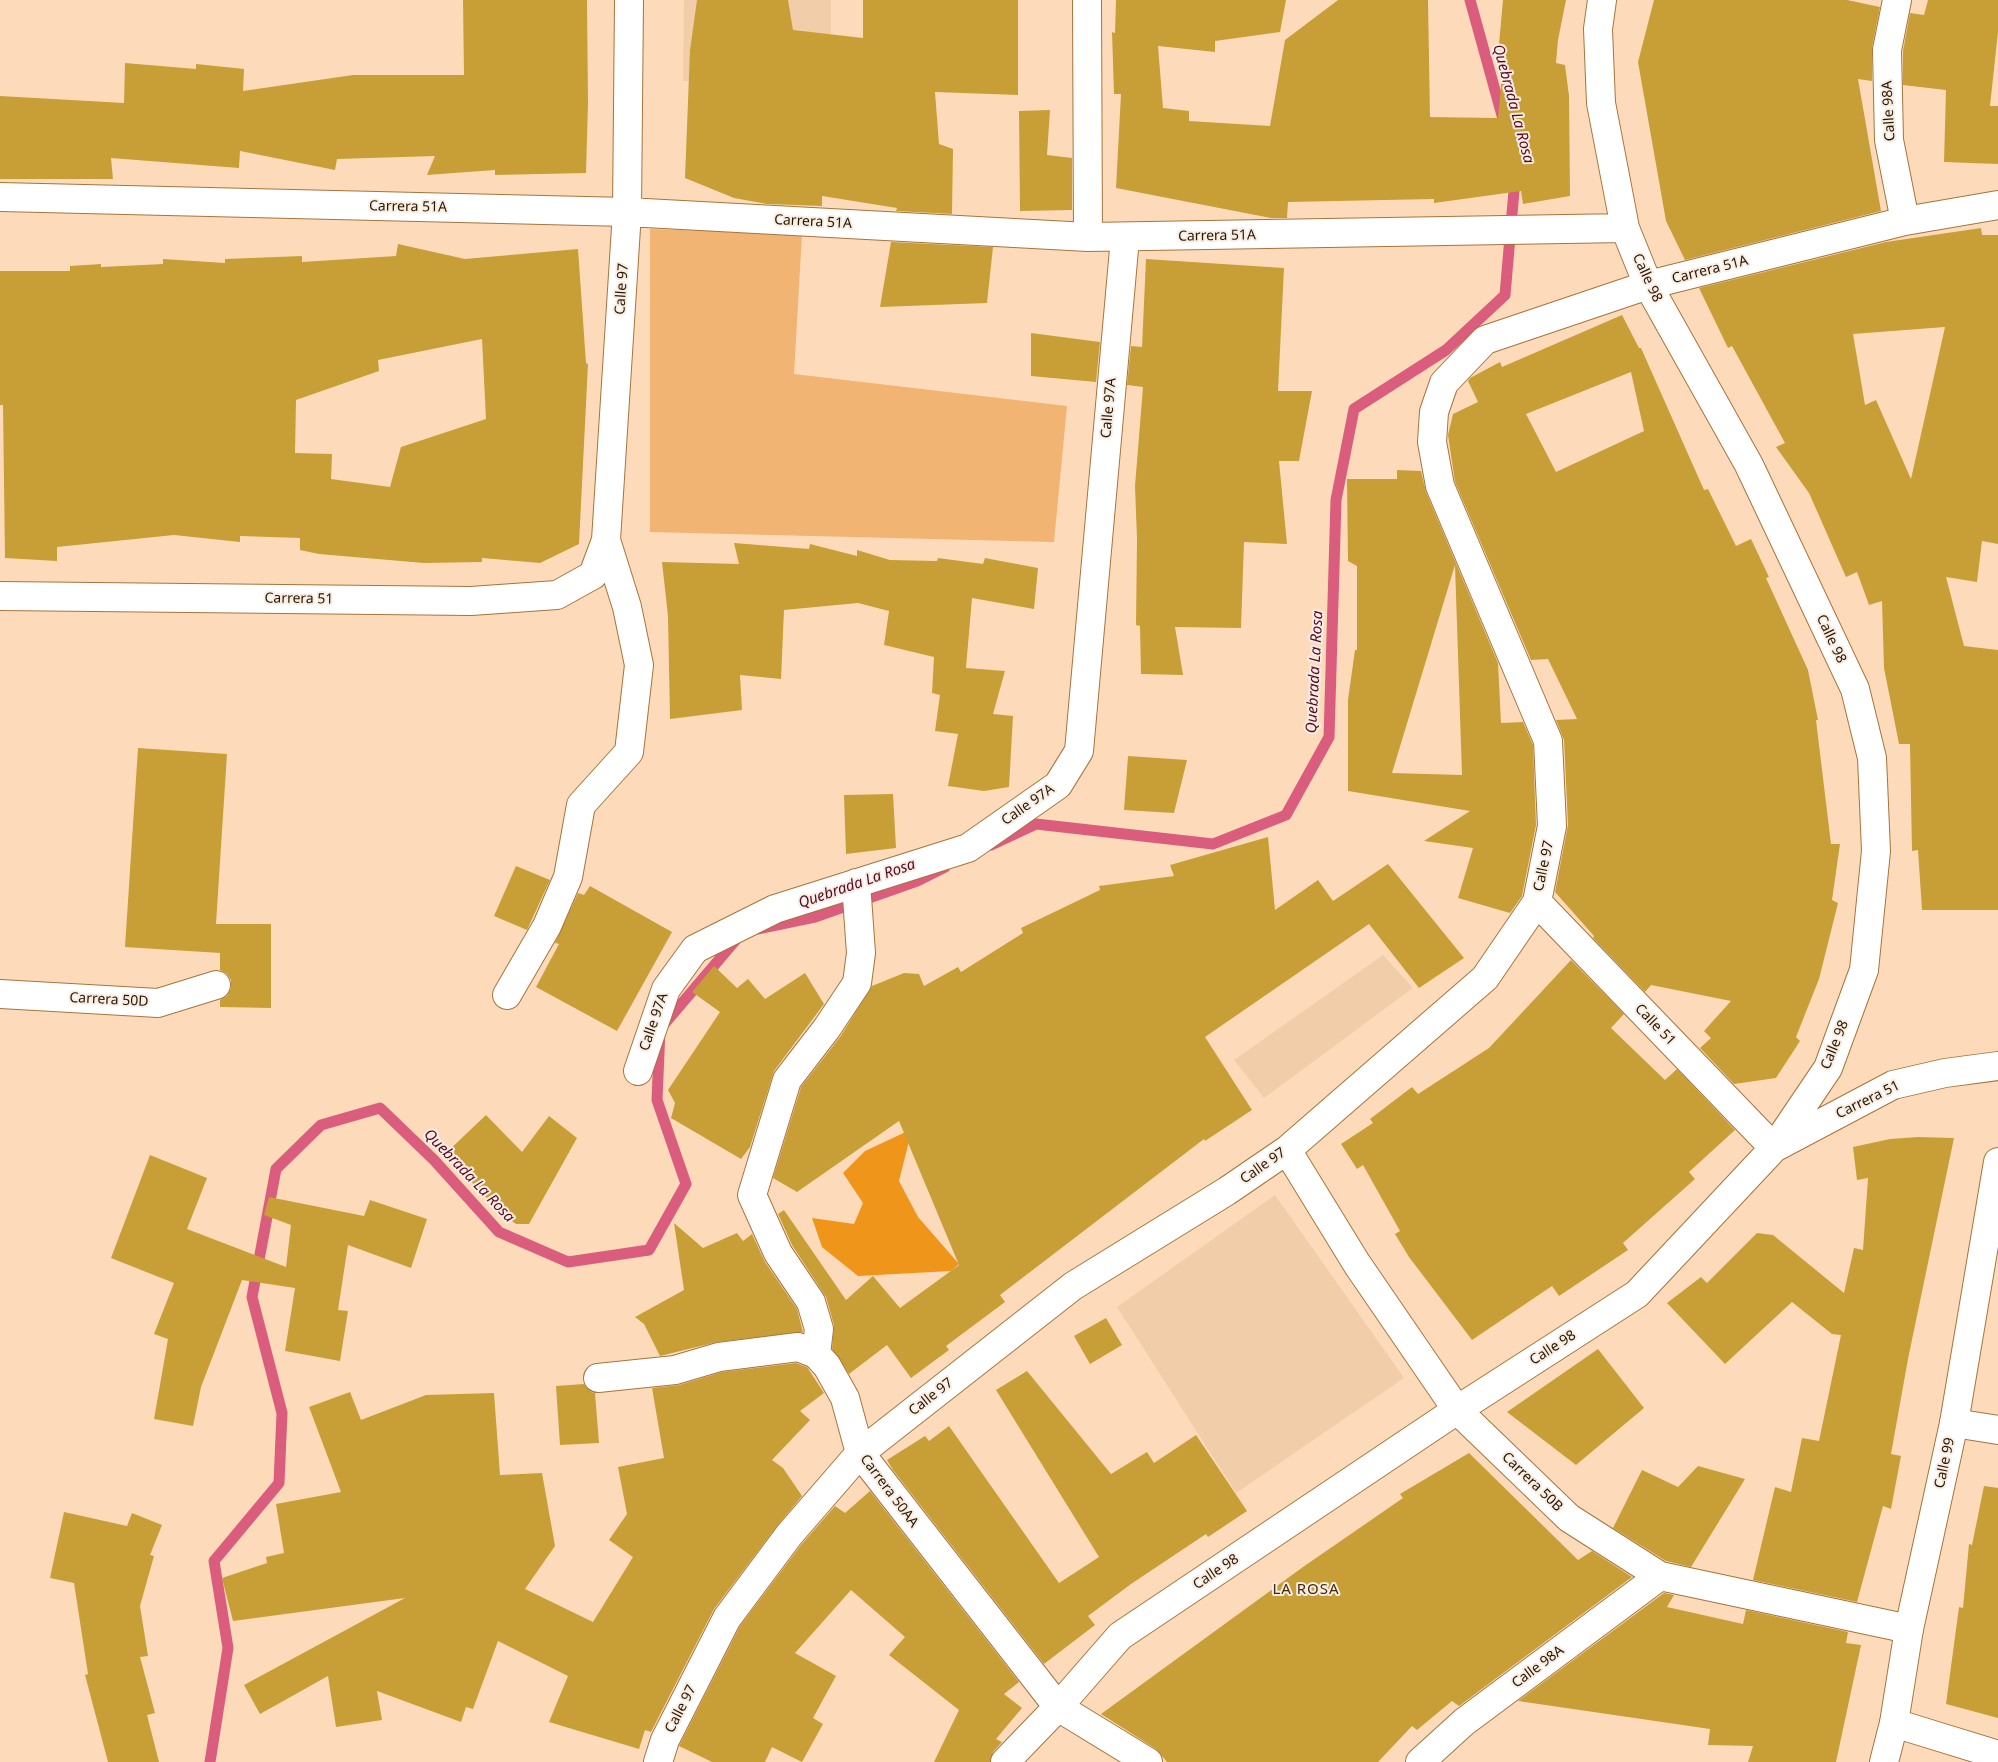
<!DOCTYPE html>
<html>
<head>
<meta charset="utf-8">
<style>
	body { margin:0 }
	canvas { display:block; background:#fddbba }
</style>
</head>
<body>
<canvas width="1998" height="1762"></canvas>
<script>
const ctx = document.querySelector('canvas').getContext('2d');
ctx.lineJoin = 'round';
function fill(path, color) {
  ctx.fillStyle = color;
  ctx.fill(path, 'evenodd');
}
function poly(rows) {
  const path = new Path2D();
  for (const r of rows) {
    path.moveTo(r[0], r[1]);
    for (let i = 2; i < r.length; i += 2) path.lineTo(r[i], r[i + 1]);
  }
  return path;
}
function stroke(path, color, width, dash) {
  ctx.strokeStyle = color;
  ctx.lineWidth = width;
  ctx.lineCap = dash ? 'butt' : 'round';
  ctx.setLineDash(dash || []);
  ctx.stroke(path);
}
function drawText(font, color, halo, rows, align = 'center') {
  ctx.font = font + ' "Noto Sans",sans-serif';
  ctx.lineWidth = 4;
  ctx.setLineDash([]);
  ctx.textBaseline = 'middle';
  ctx.strokeStyle = halo;
  ctx.fillStyle = color;
  for (const [text, x, y, turn = 0] of rows) {
    ctx.save();
    ctx.translate(x, y);
    ctx.rotate((+turn || 0) * Math.PI / 180);
    ctx.textAlign = isNaN(turn) ? turn : align;
    if (halo) ctx.strokeText(text, 0, 0);
    ctx.fillText(text, 0, 0);
    ctx.restore();
  }
}
const built = poly([
	[684,0,831,0,831,83,683,81],
	[1383,955,1413,988,1264,1098,1234,1060],
	[1275,1195,1404,1378,1236,1493,1117,1307]
]);
const green = poly([
	[650,229,802,234,794,374,1067,406,1054,542,650,532]
]);
const forest = poly([
	[912,1129,899,1181,918,1217,959,1264,951,1271,858,1276,822,1247,812,1218,854,1224,863,1203,843,1173,865,1151]
]);
const stream = poly([
	[1470,0,1503,119],
	[991,845,1036,824,1213,844,1286,815,1329,737,1336,500,1354,409,1446,350,1505,295,1515,179],
	[757,929,815,917,917,881,945,867],
	[210,1762,228,1648,214,1561,279,1483,282,1413,252,1297,276,1169,321,1125,380,1108,434,1160,499,1232,568,1262,649,1250,686,1184,657,1100,660,1029,740,935]
]);
const building = poly([
	[463,0,587,0,588,103,586,173,495,175,495,170,427,175,435,156,337,159,335,170,240,151,239,168,111,158,113,179,0,179,0,96,124,103,125,63,196,69,196,64,244,69,243,91,353,75,464,75],
	[697,0,788,0,793,30,863,38,863,0,1018,0,1018,95,935,92,939,144,953,149,952,214,896,211,897,208,822,196,822,206,767,204,734,198,685,178,690,50],
	[1116,0,1286,0,1280,32,1215,41,1215,52,1158,46,1163,108,1189,111,1189,121,1270,126,1285,40,1338,0,1428,0,1430,117,1498,118,1505,45,1499,44,1503,0,1566,0,1558,40,1556,63,1565,65,1569,96,1570,196,1523,204,1521,191,1434,203,1434,199,1288,202,1287,218,1271,218,1116,188,1121,94,1114,94,1112,32,1115,33],
	[1654,0,1847,0,1880,7,1872,47,1872,81,1858,79,1881,211,1685,260,1666,221,1638,62],
	[1928,0,1998,0,1998,32,1990,106,1998,106,1998,164,1944,162,1946,90,1903,85,1903,51,1910,13,1924,15],
	[1050,110,1047,155,1072,158,1072,210,1020,211,1019,111],
	[1981,228,1982,235,1998,235,1998,544,1982,541,1977,582,1946,577,1964,646,1998,650,1998,910,1922,910,1918,850,1912,851,1910,744,1899,744,1884,668,1882,601,1869,605,1857,572,1846,577,1809,493,1776,447,1785,443,1732,346,1728,348,1699,288,1886,242],
	[1945,327,1911,479,1876,400,1865,405,1853,334],
	[891,242,993,247,987,303,880,307],
	[398,244,465,259,578,249,586,363,588,364,579,544,540,563,482,558,482,562,424,563,319,554,300,550,300,538,240,536,240,542,174,535,57,547,57,561,5,558,3,405,0,405,0,271,70,271,70,266,101,264,101,267,163,264,163,259,225,263,225,259,302,256,302,262,396,256],
	[482,339,486,419,401,447,390,487,331,479,332,454,295,453,296,400,379,371,378,360],
	[1146,259,1284,268,1278,391,1312,391,1299,461,1279,461,1287,544,1244,542,1241,628,1175,627,1183,675,1141,674,1140,626,1136,625,1137,539,1135,486,1143,387,1127,385,1131,346,1142,347],
	[1622,315,1639,348,1641,348,1704,490,1708,489,1736,546,1751,539,1769,577,1766,578,1808,670,1818,720,1816,720,1831,844,1840,844,1832,900,1838,903,1819,979,1796,1037,1800,1041,1776,1078,1734,1084,1700,1048,1711,1038,1704,1031,1731,1001,1651,985,1645,992,1593,938,1594,936,1555,892,1568,825,1564,740,1556,720,1577,719,1548,659,1531,660,1455,482,1448,435,1453,414,1478,402,1468,381,1470,378,1500,362,1502,367],
	[1631,372,1644,431,1556,472,1526,414],
	[1031,333,1100,342,1096,382,1031,376],
	[1397,470,1421,471,1426,492,1498,663,1501,723,1523,722,1533,745,1536,825,1522,896,1510,913,1458,898,1473,848,1424,841,1470,811,1348,791,1348,700,1355,650,1357,650,1357,566,1348,561,1347,479,1397,479],
	[1455,565,1462,775,1392,773],
	[734,543,809,549,810,544,857,556,857,550,890,560,937,561,938,558,983,564,985,558,1038,568,1034,609,972,598,966,668,1005,671,993,714,1013,716,1009,787,984,791,948,786,958,734,935,731,940,695,932,693,934,657,884,645,889,611,858,603,784,610,781,679,740,675,742,710,670,719,668,616,662,562,739,564],
	[138,748,227,754,216,924,271,924,271,1008,220,1007,220,1000,227,996,231,988,231,980,227,974,220,970,220,953,125,947],
	[1128,756,1187,760,1174,813,1124,810],
	[893,794,896,848,846,854,844,795],
	[1268,837,1275,910,1318,880,1333,901,1388,864,1464,958,1419,988,1369,924,1205,1037,1252,1110,1205,1141,1204,1139,1000,1295,1005,1302,946,1346,949,1350,911,1378,887,1345,849,1374,832,1349,834,1325,826,1297,792,1245,778,1214,784,1210,846,1300,873,1276,900,1308,959,1265,899,1121,797,1192,773,1178,801,1087,840,1037,872,986,904,973,919,974,924,986,958,967,961,972,1023,933,1021,928,1100,890,1099,886,1174,876,1170,865],
	[516,866,550,880,527,930,494,916],
	[590,886,672,932,617,1031,536,987,559,944,555,943,578,893,584,895],
	[1571,960,1624,1014,1611,1028,1665,1080,1677,1069,1735,1130,1689,1172,1695,1179,1623,1243,1628,1250,1559,1296,1552,1286,1472,1340,1409,1257,1395,1234,1400,1231,1363,1165,1357,1169,1341,1144,1373,1123,1370,1119,1412,1087,1418,1094,1489,1048],
	[714,966,737,988,748,979,765,999,805,973,824,1004,774,1071,750,1147,741,1159,671,1118,675,1103,668,1090,720,1012,692,992],
	[486,1115,522,1152,549,1116,577,1138,529,1224,516,1224,502,1214,445,1154],
	[1918,1137,1954,1138,1908,1359,1891,1454,1901,1456,1891,1509,1883,1506,1857,1602,1753,1580,1775,1487,1791,1492,1802,1438,1819,1441,1841,1335,1832,1334,1792,1302,1725,1364,1667,1303,1701,1277,1707,1283,1757,1233,1773,1235,1844,1293,1854,1248,1863,1250,1868,1178,1857,1180,1853,1147,1890,1139],
	[150,1155,207,1178,187,1229,286,1267,291,1225,264,1215,269,1197,364,1216,370,1200,427,1219,411,1268,348,1245,338,1310,348,1311,340,1361,285,1351,295,1288,242,1280,201,1387,193,1426,154,1419,168,1339,154,1334,174,1283,111,1258],
	[674,1223,703,1248,737,1233,743,1241,752,1234,765,1262,797,1309,803,1332,717,1342,660,1356,644,1324,635,1317,684,1290],
	[1106,1318,1122,1345,1090,1364,1074,1336],
	[1598,1349,1644,1408,1576,1465,1507,1412],
	[796,1363,807,1367,824,1393,800,1411,810,1420,772,1460,783,1468,802,1496,777,1526,714,1609,651,1732,645,1730,639,1749,549,1722,568,1676,498,1641,473,1709,466,1707,461,1722,377,1691,382,1720,336,1727,328,1676,260,1714,244,1685,405,1598,233,1621,222,1578,267,1563,266,1557,284,1553,276,1504,341,1492,309,1407,350,1392,361,1420,426,1395,494,1393,500,1475,542,1473,555,1546,525,1589,593,1622,633,1557,609,1540,627,1514,618,1467,664,1458,652,1388,679,1385,722,1372],
	[1027,1371,1111,1474,1147,1452,1154,1463,1196,1435,1247,1511,1208,1537,1206,1534,1131,1584,1088,1616,1095,1625,1044,1664,893,1470,887,1460,925,1436,929,1441,949,1426,1059,1583,1099,1557,996,1390],
	[584,1384,591,1392,595,1393,599,1443,560,1445,556,1386],
	[1469,1453,1578,1560,1592,1551,1632,1577,1459,1706,1452,1701,1417,1730,1412,1726,1378,1762,1167,1762,1156,1749,1101,1714,1303,1567,1403,1498,1400,1494],
	[1698,1466,1745,1479,1691,1567,1666,1561,1613,1528,1642,1470,1678,1487],
	[1984,1486,1998,1488,1998,1718,1946,1704,1959,1607,1963,1608,1969,1544,1972,1545],
	[870,1491,1019,1682,1004,1694,1022,1708,996,1739,1002,1742,993,1752,990,1762,934,1762,959,1710,889,1655,905,1637,851,1590,795,1653,836,1676,813,1718,823,1724,802,1762,772,1747,765,1762,712,1762,679,1746,740,1626,801,1545,835,1506,845,1513],
	[64,1512,127,1526,132,1513,162,1525,150,1555,154,1556,140,1606,148,1656,140,1657,155,1713,147,1715,159,1762,108,1762,85,1675,88,1674,74,1583,50,1578],
	[1664,1593,1674,1595,1667,1607,1743,1624,1746,1610,1848,1632,1846,1643,1861,1645,1836,1762,1748,1762,1753,1746,1708,1745,1710,1729,1518,1701]
]);
const minor = poly([
	[1087,0,1088,237],
	[1897,0,1887,50,1889,140,1905,221],
	[0,197,627,212,1088,237,1625,228],
	[0,596,471,601,557,595,593,575,606,540,627,212,629,0],
	[1537,902,1774,1148,1893,1085,1945,1073,1998,1066],
	[0,994,158,1003,216,985],
	[507,995,547,926,568,877,581,805,629,752,639,665,627,607,606,540],
	[638,1071,666,989,695,949,775,909,968,848,1058,785,1079,751,1125,238],
	[1287,1150,1357,1264,1457,1410,1569,1518,1660,1576,1909,1629],
	[816,1354,819,1329,811,1302,778,1253,752,1195,787,1080,827,1028,857,983,861,953,856,883],
	[598,1378,675,1370,719,1357,798,1347,816,1354,827,1366,845,1398,860,1453,1058,1707,1148,1762],
	[1954,1423,1998,1430],
	[1894,1723,1998,1755],
	[658,1762,665,1740,727,1618,789,1535,860,1453,1073,1286,1227,1191,1287,1150,1485,978,1537,902,1552,826,1548,741,1440,486,1432,442,1434,412,1444,383,1485,340,1648,285,1905,221,1998,205],
	[1005,1762,1058,1707,1120,1636,1457,1410,1637,1294,1774,1148,1828,1068,1864,970,1876,851,1872,758,1855,689,1749,465,1648,285,1625,228,1601,103,1598,29,1602,0],
	[1420,1762,1464,1722,1660,1576]
]);
const tertiary = poly([
	[1884,1762,1894,1723,1909,1629,1954,1423,1998,1162]
]);
const streetNames = [
	["Calle 98A",1889,111,-93],
	["Carrera 51A",408,207,1],
	["Carrera 51A",813,222,3],
	["Carrera 51A",1217,236,-1],
	["Carrera 51A",1710,270,-14],
	["Calle 98",1647,278,65],
	["Calle 97",622,289,-86],
	["Calle 97A",1109,408,-85],
	["Carrera 51",299,599,1],
	["Calle 98",1831,639,65],
	["Calle 97A",1028,805,-35],
	["Calle 97",1544,866,-78],
	["Carrera 50D",109,1000,3],
	["Calle 97A",654,1022,-71],
	["Calle 51",1655,1025,46],
	["Calle 98",1835,1045,-68],
	["Carrera 51",1868,1100,-26],
	["Calle 97",1263,1166,-35],
	["Calle 98",1553,1348,-33],
	["Calle 97",931,1397,-38],
	["Calle 99",1945,1463,-78],
	["Carrera 50B",1532,1482,44],
	["Carrera 50AA",889,1491,53],
	["Calle 98",1216,1572,-34],
	["Calle 98A",1538,1667,-37],
	["Calle 97",681,1709,-63]
];
const waterNames = [
	["Quebrada La Rosa",1513,104,75],
	["Quebrada La Rosa",1315,672,-87],
	["Quebrada La Rosa",857,884,-19],
	["Quebrada La Rosa",469,1176,46]
];
const neighbourhoodNames = [
	["LA ROSA",1306,1590]
];
fill(built, '#f2cdaa');
fill(green, '#f1b473');
fill(forest, '#ee951a');
stroke(stream, '#da5d7d', 11);
fill(building, '#c89f37');
stroke(minor, '#a7743c', 30);
stroke(tertiary, '#a7743c', 30);
stroke(minor, '#fff', 28);
stroke(tertiary, '#fff', 28);
drawText('14px', '#291600', '#f8ede2', streetNames);
drawText('italic 15px', '#580624', '#f8ede2', waterNames);
ctx.letterSpacing = '1px';
drawText('15px', '#42290a', '#f8ede2', neighbourhoodNames);
ctx.letterSpacing = '0px';
</script>
</body>
</html>
